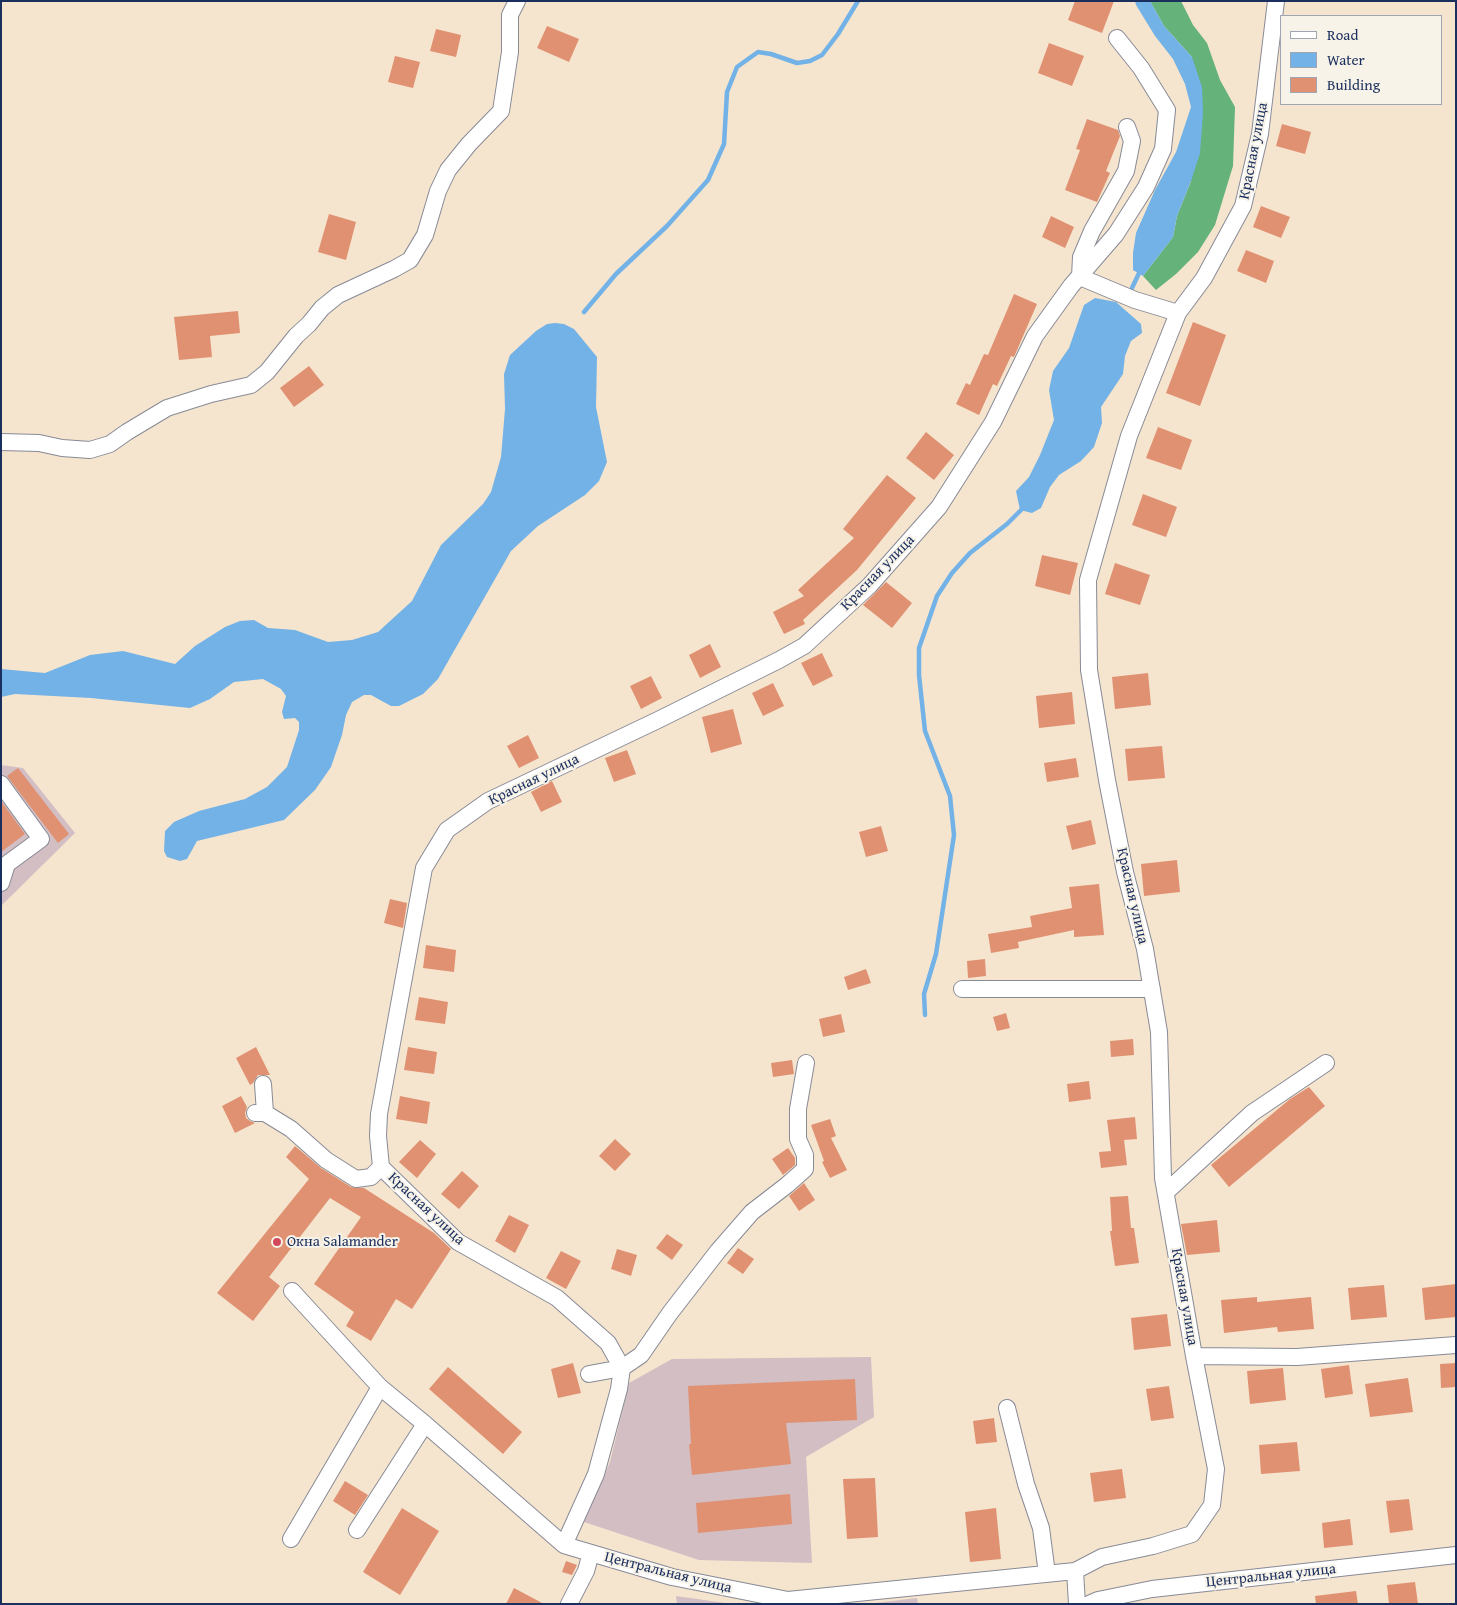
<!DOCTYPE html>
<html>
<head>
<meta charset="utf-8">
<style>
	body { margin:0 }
	#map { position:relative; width:1457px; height:1605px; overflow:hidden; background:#f5e5cf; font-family:"Gentium Book Plus",serif }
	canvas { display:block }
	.frame { position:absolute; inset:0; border:2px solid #1b2f5e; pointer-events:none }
	.legend { position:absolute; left:1280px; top:15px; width:162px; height:90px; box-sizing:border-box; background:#f7f3e8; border:1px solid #9fa5b1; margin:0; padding:6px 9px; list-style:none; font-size:15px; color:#1b2f5e }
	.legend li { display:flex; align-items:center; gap:10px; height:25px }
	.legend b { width:25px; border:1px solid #9fa5b1 }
</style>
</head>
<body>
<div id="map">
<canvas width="1457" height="1605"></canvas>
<div class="frame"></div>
<ul class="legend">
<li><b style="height:6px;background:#fff"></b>Road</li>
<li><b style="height:14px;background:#73b2e6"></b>Water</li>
<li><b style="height:14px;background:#e09172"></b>Building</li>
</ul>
</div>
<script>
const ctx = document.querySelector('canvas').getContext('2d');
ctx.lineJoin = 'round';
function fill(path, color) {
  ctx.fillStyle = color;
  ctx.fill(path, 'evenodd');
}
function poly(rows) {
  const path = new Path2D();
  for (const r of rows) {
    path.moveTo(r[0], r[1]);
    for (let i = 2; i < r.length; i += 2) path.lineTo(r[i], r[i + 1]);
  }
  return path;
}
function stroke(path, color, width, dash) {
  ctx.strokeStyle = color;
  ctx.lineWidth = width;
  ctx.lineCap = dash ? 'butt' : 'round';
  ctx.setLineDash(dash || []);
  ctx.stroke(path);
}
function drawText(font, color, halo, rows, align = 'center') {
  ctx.font = font + ' "Gentium Book Plus",serif';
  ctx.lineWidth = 4;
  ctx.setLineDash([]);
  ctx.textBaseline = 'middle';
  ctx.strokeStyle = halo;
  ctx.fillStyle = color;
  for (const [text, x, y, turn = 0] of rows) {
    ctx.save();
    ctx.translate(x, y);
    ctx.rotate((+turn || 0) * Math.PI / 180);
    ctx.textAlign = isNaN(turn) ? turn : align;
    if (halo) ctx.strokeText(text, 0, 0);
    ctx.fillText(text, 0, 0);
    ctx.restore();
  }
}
const industrial = poly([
	[1,765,23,768,75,833,1,906],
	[871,1357,874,1417,806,1457,812,1563,699,1560,584,1522,610,1462,629,1383,672,1359],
	[676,1596,732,1604,677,1604],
	[917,1598,918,1604,867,1604]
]);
const forest = poly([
	[1150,1,1181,1,1193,25,1207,43,1220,80,1235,107,1233,166,1215,225,1198,252,1176,274,1156,290,1143,276,1173,237,1177,216,1191,181,1192,57,1164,26]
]);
const water = poly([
	[1135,1,1150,1,1164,26,1192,57,1202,87,1203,113,1200,153,1191,181,1177,216,1173,237,1143,276,1133,270,1133,253,1136,233,1155,190,1176,152,1191,107,1185,84,1173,59,1155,36,1136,5],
	[1095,298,1116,302,1141,324,1142,333,1131,341,1125,356,1123,374,1101,407,1102,423,1094,447,1081,461,1059,475,1050,487,1041,508,1032,513,1020,510,1016,491,1029,477,1040,455,1054,420,1049,390,1053,371,1069,348,1084,305],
	[555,323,564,324,574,329,597,357,596,407,607,462,599,481,585,495,538,526,511,551,438,679,423,694,399,706,391,706,371,695,364,695,352,702,346,715,342,735,331,767,315,790,284,820,197,841,187,859,180,861,167,857,164,851,165,831,174,822,199,811,245,799,267,787,287,767,299,730,299,722,295,718,284,719,282,712,286,696,281,689,263,679,234,682,210,699,190,708,91,698,15,694,1,697,1,669,45,673,90,655,123,651,175,664,195,646,225,627,240,621,254,620,268,628,295,630,328,642,352,640,378,632,412,601,441,545,483,504,491,492,501,457,505,409,504,374,510,355,536,331,547,324]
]);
const stream = poly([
	[1132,288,1141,269],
	[584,312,616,274,667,226,708,180,724,144,727,92,737,67,758,52,771,54,797,63,810,61,822,55,838,34,858,1],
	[925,1015,924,994,936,954,954,835,950,796,925,731,919,675,919,648,937,596,952,573,970,553,1007,524,1024,507]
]);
const building = poly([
	[1075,1,1114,1,1102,33,1068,20],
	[547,26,579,39,569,62,537,48],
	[436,29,461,35,456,57,430,51],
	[1049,43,1084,56,1072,86,1038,73],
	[395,56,420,62,413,88,388,82],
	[1087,119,1118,130,1120,136,1106,171,1110,173,1097,202,1065,190,1080,150,1076,149],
	[1282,124,1311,132,1305,154,1276,146],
	[1261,206,1290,217,1281,238,1253,227],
	[329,214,356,222,346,260,318,252],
	[1051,216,1074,227,1065,248,1042,237],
	[1246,250,1274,261,1266,283,1237,271],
	[1014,294,1037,304,1014,357,1011,356,997,386,993,384,979,415,956,404,966,383,970,385,984,354,988,355],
	[238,311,240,333,210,336,212,357,179,360,174,317],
	[1193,322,1226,335,1200,406,1166,393],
	[309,366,324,385,294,407,280,388],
	[1158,427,1192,440,1181,470,1146,458],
	[926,432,954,455,934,480,906,458],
	[887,475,916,498,857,570,803,620,805,624,784,634,773,612,804,596,798,590,854,538,843,529],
	[1143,494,1177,507,1166,537,1132,525],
	[1042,555,1078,563,1070,595,1035,586],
	[1115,563,1150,575,1140,605,1105,594],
	[886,582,912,603,892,628,863,605],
	[710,644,721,667,700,678,689,655],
	[822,653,833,676,813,686,801,663],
	[1148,673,1151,705,1115,709,1112,677],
	[651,676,662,698,641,709,630,686],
	[773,683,784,706,763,716,752,693],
	[1072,692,1075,724,1039,728,1036,696],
	[733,709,742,744,711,753,702,717],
	[528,735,539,758,519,768,507,746],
	[1162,746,1165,778,1128,781,1125,749],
	[627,750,636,774,614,782,605,758],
	[1076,758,1079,777,1047,782,1044,763],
	[18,768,69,834,58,843,7,776],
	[552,781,562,802,541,812,531,792],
	[1,801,25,834,1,852],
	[1091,820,1096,844,1072,850,1066,826],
	[881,826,888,851,866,857,859,832],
	[1177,860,1180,892,1144,896,1141,864],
	[1099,884,1104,935,1074,937,1074,930,1018,942,1019,948,991,953,988,934,1032,927,1030,916,1072,908,1069,887],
	[390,899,407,903,403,928,384,923],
	[426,945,456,950,454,972,423,968],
	[985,959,986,976,968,978,967,961],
	[866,969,871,983,848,990,844,977],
	[419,997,448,1002,445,1024,415,1020],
	[1006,1013,1010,1028,997,1031,993,1017],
	[841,1014,845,1032,823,1037,819,1019],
	[1133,1039,1134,1055,1111,1057,1110,1041],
	[256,1047,270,1075,258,1075,253,1083,250,1085,236,1058],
	[408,1047,437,1052,434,1074,404,1070],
	[792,1060,794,1074,773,1077,771,1063],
	[1089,1081,1091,1099,1069,1102,1067,1084],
	[1309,1087,1325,1106,1229,1187,1211,1165,1290,1099],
	[241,1096,247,1107,245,1113,246,1118,250,1121,255,1123,235,1133,222,1106],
	[400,1096,430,1102,427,1124,396,1119],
	[1135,1117,1137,1139,1124,1140,1127,1165,1101,1168,1099,1152,1111,1151,1107,1120],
	[830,1119,836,1136,831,1138,847,1170,830,1178,822,1162,824,1161,811,1125],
	[615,1139,631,1154,615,1171,599,1156],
	[420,1140,436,1154,417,1178,399,1162],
	[295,1146,321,1168,351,1187,364,1188,434,1233,451,1249,412,1309,396,1299,371,1341,346,1326,354,1312,314,1284,361,1217,330,1198,269,1277,280,1286,253,1321,217,1293,309,1179,286,1157],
	[788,1148,795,1158,795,1165,783,1175,772,1159],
	[462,1171,479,1186,459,1209,441,1194],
	[804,1183,815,1200,799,1211,789,1196],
	[1128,1196,1131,1228,1134,1228,1139,1263,1115,1266,1110,1231,1112,1231,1110,1197],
	[509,1215,529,1225,515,1253,495,1241],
	[1217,1220,1220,1252,1187,1255,1181,1224],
	[667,1234,683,1245,672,1260,656,1248],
	[738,1248,754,1259,743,1274,727,1263],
	[617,1249,637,1255,631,1276,611,1269],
	[561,1251,581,1261,566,1289,546,1278],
	[1456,1284,1456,1317,1425,1320,1422,1288],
	[1384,1285,1387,1317,1351,1320,1348,1288],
	[1257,1297,1257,1302,1311,1297,1314,1329,1278,1332,1277,1327,1224,1333,1221,1300],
	[1167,1314,1171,1346,1134,1350,1131,1318],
	[573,1363,581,1393,558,1398,551,1369],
	[1456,1363,1456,1387,1441,1388,1440,1364],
	[1349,1365,1353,1394,1325,1398,1321,1369],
	[448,1367,522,1432,503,1454,429,1389],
	[1283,1368,1286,1400,1250,1404,1247,1371],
	[1408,1378,1413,1412,1370,1417,1365,1384],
	[855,1379,857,1420,786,1423,791,1464,692,1475,689,1444,691,1444,688,1386],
	[1169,1386,1174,1418,1151,1421,1146,1389],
	[994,1418,997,1442,976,1444,973,1421],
	[1297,1442,1300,1471,1261,1474,1259,1445],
	[1122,1469,1126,1498,1094,1502,1090,1473],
	[875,1478,878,1537,847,1539,843,1479],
	[345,1481,368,1495,355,1515,333,1501],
	[790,1494,792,1524,698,1533,696,1503],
	[1409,1499,1413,1530,1390,1533,1386,1501],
	[402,1508,439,1531,400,1595,363,1572],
	[996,1508,1001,1559,970,1562,965,1512],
	[1350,1519,1353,1545,1324,1548,1322,1523],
	[566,1561,577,1565,572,1575,562,1572],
	[1415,1582,1418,1604,1389,1604,1387,1585],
	[514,1588,544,1604,506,1604],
	[1356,1591,1358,1604,1316,1604,1315,1596]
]);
const minor = poly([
	[1080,277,1081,257,1092,231,1126,171,1132,141,1127,127],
	[1080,277,1135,300,1178,313],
	[1,442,39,443,62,448,90,450,110,444,127,432,167,408,211,394,251,385,267,372,296,336,309,324,322,308,338,295,394,269,410,260,425,235,438,191,448,170,469,144,501,111,510,52,510,15,517,1],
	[1,784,41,839,7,864,1,883],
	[962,989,1152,989],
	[263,1084,265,1113],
	[255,1113,265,1113,291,1129,326,1160,356,1179,371,1177,381,1167],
	[1166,1192,1252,1113,1326,1063],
	[292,1291,380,1387,425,1424,564,1545],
	[1194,1356,1297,1357,1456,1345],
	[589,1374,622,1368,641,1355,670,1313,718,1251,752,1212,787,1185,805,1169,805,1155,798,1139,798,1109,806,1063],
	[1007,1408,1026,1484,1041,1528,1047,1574],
	[357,1530,425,1424],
	[291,1539,380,1387],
	[1075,1571,788,1600,672,1577,564,1545,596,1474,619,1389,622,1368,608,1343,557,1298,458,1242,381,1167,378,1136,379,1114,424,868,447,830,488,801,658,720,779,660,804,646,870,585,939,507,993,422,1035,336,1071,286,1116,234,1146,187,1163,149,1167,110,1141,68,1117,38],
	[569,1604,586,1571,591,1553],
	[1077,1604,1075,1571,1102,1557,1153,1546,1192,1534,1212,1505,1216,1469,1194,1356,1163,1178,1159,1032,1145,949,1125,872,1107,780,1089,670,1088,580,1129,436,1178,313,1204,278,1243,206,1260,134,1276,1],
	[1089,1604,1098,1600,1152,1589,1456,1555]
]);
const markers = [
	[277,1242,5,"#d1495b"]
];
const streetNames = [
	["Красная улица",1254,151,-79],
	["Красная улица",878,573,-46],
	["Красная улица",534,780,-26],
	["Красная улица",1132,896,77],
	["Красная улица",426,1209,43],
	["Красная улица",1184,1297,80],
	["Центральная улица",668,1573,14],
	["Центральная улица",1271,1576,-6]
];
const poiNames = [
	["Окна Salamander",287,1242]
];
fill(industrial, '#d2bec3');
fill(forest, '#65b27b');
fill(water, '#73b2e6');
stroke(stream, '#73b2e6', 4.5);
fill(building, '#e09172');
stroke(minor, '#888a96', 18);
stroke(minor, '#fff', 16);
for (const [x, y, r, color] of markers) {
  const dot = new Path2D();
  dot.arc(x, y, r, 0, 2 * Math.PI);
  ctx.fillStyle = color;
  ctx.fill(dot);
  stroke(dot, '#f7f3e8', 2);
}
drawText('15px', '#1b2f5e', '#f7f3e8', streetNames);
drawText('15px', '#1b2f5e', '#f7f3e8', poiNames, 'left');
</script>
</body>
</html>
